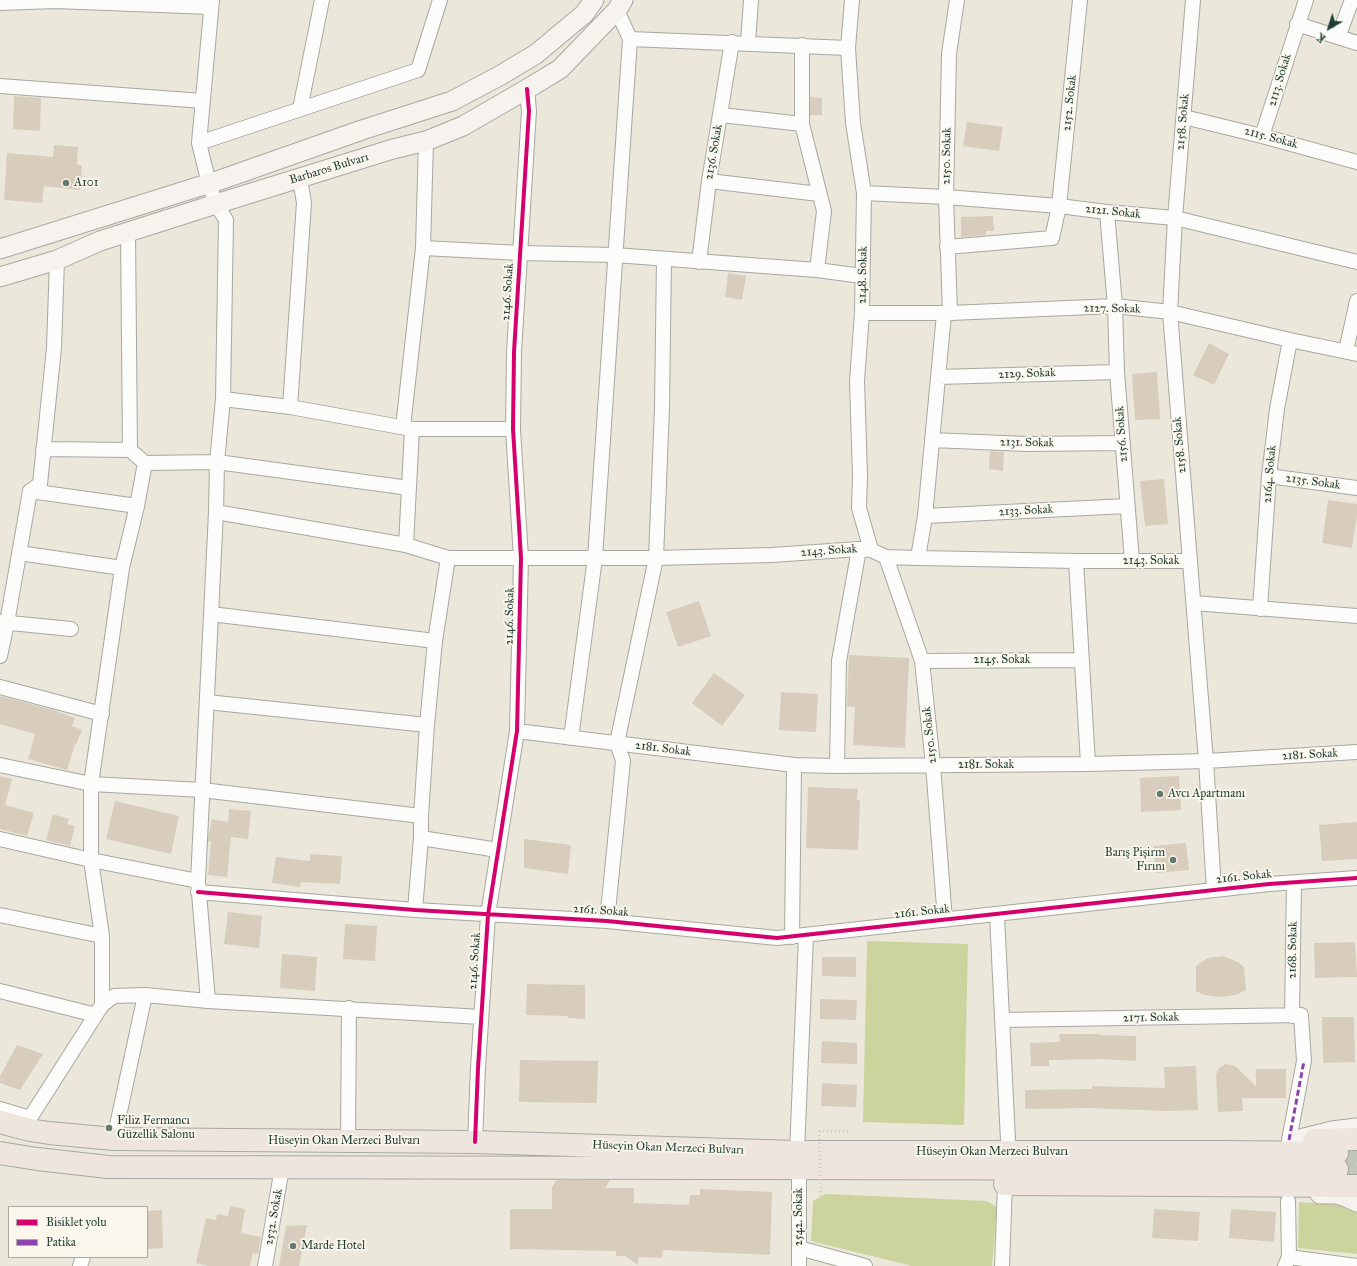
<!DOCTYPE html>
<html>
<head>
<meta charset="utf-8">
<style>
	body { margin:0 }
	#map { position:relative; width:1357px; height:1266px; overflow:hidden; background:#ebe8db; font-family:"IM FELL Great Primer",serif }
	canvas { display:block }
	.legend { position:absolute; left:8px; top:1206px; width:140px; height:52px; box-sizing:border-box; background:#fbf7ec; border:1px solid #a3ada2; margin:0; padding:5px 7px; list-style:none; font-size:12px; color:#1f3d34 }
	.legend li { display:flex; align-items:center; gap:8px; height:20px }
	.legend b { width:20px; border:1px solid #a3ada2 }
	.north { position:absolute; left:1309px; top:8px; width:40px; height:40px; -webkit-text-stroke:3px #fbf7ec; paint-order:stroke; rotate:219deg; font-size:11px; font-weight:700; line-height:16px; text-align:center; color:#1f3d34 }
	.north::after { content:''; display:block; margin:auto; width:14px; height:18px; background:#1f3d34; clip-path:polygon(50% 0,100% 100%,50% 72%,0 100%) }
</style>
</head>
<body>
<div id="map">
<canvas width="1357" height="1266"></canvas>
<ul class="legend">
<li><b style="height:5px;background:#d6006c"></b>Bisiklet yolu</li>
<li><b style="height:5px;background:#8e44ad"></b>Patika</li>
</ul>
<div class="north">K</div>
</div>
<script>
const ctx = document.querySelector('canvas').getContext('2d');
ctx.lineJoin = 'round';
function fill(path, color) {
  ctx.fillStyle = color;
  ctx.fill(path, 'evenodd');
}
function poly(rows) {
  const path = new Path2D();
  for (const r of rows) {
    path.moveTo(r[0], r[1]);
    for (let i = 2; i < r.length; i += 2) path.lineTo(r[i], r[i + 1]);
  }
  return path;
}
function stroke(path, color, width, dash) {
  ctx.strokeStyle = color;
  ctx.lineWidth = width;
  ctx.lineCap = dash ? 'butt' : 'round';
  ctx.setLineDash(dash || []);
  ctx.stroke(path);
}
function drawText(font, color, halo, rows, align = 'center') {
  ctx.font = font + ' "IM FELL Great Primer",serif';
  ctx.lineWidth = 3.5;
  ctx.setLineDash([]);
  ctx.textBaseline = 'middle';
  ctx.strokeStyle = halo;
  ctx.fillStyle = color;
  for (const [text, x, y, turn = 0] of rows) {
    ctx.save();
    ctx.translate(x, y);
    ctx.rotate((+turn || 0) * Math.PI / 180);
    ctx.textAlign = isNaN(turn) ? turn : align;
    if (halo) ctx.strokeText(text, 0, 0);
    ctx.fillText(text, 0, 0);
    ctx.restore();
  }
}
const green = poly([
	[867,941,968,944,964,1125,863,1122],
	[826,1194,987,1201,997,1207,992,1266,912,1266,811,1241,813,1201],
	[1299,1202,1340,1205,1355,1211,1357,1213,1357,1254,1298,1248]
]);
const building = poly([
	[14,96,41,98,40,131,13,129],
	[810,97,822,98,822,115,810,115],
	[967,122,1003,127,999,151,963,146],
	[54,145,78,147,77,164,82,166,80,190,44,186,42,203,4,200,7,153,53,157],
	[993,216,994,231,986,231,986,235,961,237,961,217],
	[728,273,746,276,742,300,725,297],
	[1209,343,1229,354,1214,385,1193,375],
	[1157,372,1160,419,1135,420,1132,374],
	[990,451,1004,452,1003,471,989,469],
	[1164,479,1168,524,1145,526,1140,481],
	[1328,500,1357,504,1357,515,1352,548,1322,543],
	[699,601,711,636,678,647,666,612],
	[849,655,909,658,905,748,853,745,855,707,847,706],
	[714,673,745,695,722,726,692,703],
	[781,692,818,694,816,732,779,730],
	[0,696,53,710,75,718,72,726,82,730,76,745,75,744,67,770,28,759,35,734,0,724],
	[0,776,12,779,5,805,34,813,27,836,0,829],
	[1179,776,1181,810,1141,812,1140,778],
	[808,787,858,789,857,800,860,800,858,850,806,848],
	[115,801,179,816,171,854,106,839],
	[229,809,251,811,248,839,231,837,227,877,208,875,211,842,208,841,209,833,212,819,228,822],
	[53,814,69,819,67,824,75,826,70,846,46,840],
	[1357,822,1357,859,1322,861,1319,825],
	[524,839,571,845,568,874,524,868],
	[1186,843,1189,870,1156,873,1153,846],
	[310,854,342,856,340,884,301,882,300,887,272,883,276,857,310,861],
	[228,912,262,916,259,948,224,944],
	[345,924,377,926,375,961,343,959],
	[1355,942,1357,977,1315,978,1314,943],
	[282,954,317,957,315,991,280,988],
	[1223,956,1238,962,1244,967,1246,990,1236,995,1220,997,1204,995,1196,991,1196,966,1208,958],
	[822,957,856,957,856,977,822,976],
	[527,984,585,985,585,1019,568,1018,568,1016,526,1015],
	[820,999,857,1000,856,1020,820,1019],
	[1322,1017,1354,1017,1355,1062,1323,1063],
	[1059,1034,1099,1034,1099,1035,1136,1036,1136,1061,1103,1059,1049,1060,1049,1066,1031,1066,1030,1043,1060,1042],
	[822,1041,857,1043,857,1064,821,1063],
	[17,1045,43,1054,20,1090,0,1083,0,1076],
	[520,1060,598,1061,597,1103,519,1102],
	[1226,1064,1235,1066,1256,1086,1256,1069,1286,1069,1286,1098,1242,1098,1243,1111,1218,1112,1216,1075,1219,1068],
	[1196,1066,1198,1110,1166,1111,1091,1108,1025,1109,1025,1090,1092,1089,1092,1086,1165,1088,1164,1067],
	[822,1083,857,1085,856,1107,821,1106],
	[557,1180,610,1180,605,1188,634,1188,634,1203,689,1205,690,1195,700,1195,700,1189,772,1192,770,1255,663,1250,662,1258,638,1257,638,1265,625,1256,616,1256,616,1251,510,1249,510,1209,552,1209,552,1187],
	[230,1206,245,1209,241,1233,261,1237,258,1254,253,1253,250,1266,209,1266,196,1263,206,1218,216,1220,217,1214,228,1216],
	[1154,1209,1200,1212,1198,1241,1152,1238],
	[1231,1209,1276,1212,1274,1242,1229,1238],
	[162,1210,163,1248,147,1249,147,1211],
	[307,1225,299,1266,279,1266,286,1226]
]);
const primaryTunnel = poly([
	[1337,1153,1357,1152],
	[1337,1169,1357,1168]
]);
const path = poly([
	[819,1131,850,1131],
	[821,1199,851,1195]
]);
const street = poly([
	[852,0,848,48,853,123,864,193,862,313,857,381,860,476,859,508,871,550],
	[1193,0,1175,218,1170,312,1206,761,1214,890],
	[0,3,55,1,211,7],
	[617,10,630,39,848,48],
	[1297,24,1357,43],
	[1338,37,1352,0],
	[748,43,751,0],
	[802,45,802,124,824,211,817,270],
	[0,86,203,101],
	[300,109,322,0],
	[721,115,802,124],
	[1184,117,1262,136,1357,162],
	[1262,136,1306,0],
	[199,143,418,70,440,0],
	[709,181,819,194],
	[864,193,946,197,1059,206,1107,212,1175,218,1357,262],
	[1107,212,1115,306,1117,372,1132,561],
	[128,232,130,450],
	[947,247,1052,238,1059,206,1080,0],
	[423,248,521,253,615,255,817,270,862,276],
	[699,262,709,181,732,42],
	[862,313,950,313,1115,306,1170,312,1290,340,1357,354],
	[950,313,946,197,949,54,957,0],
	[1346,351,1357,301],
	[938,377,1117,372],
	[223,399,290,407,412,429,513,429],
	[290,407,304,203,300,179],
	[403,427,423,248,426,141],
	[932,440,1027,444,1123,443],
	[43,449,130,450,145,463,217,462,409,488],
	[1269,476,1357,488],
	[30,491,137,506],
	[216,512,406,545,448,558,656,558,772,555,859,549,871,550,886,557,918,558,1076,561,1190,561],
	[925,516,1127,506],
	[406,545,412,429],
	[19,553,122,568],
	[886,557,922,661,933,765,945,920],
	[918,558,925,516,944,314],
	[1076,561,1088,764],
	[1194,603,1357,616],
	[1260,609,1269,476,1277,409,1290,340],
	[211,614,435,641],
	[0,622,71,629],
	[0,656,7,623,30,491,40,484,54,348,57,260],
	[922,661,1082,660],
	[0,687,102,714],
	[207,702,427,725],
	[517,731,794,765,837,766,1088,764,1206,761,1357,752],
	[571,738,595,558,630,39],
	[0,765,91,784,202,790,421,816],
	[837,766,839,661,859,549],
	[421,838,498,850],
	[0,839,91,860,198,881],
	[198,892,415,910,607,921,777,938,1269,884,1357,878],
	[415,910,421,838,421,816,427,725,435,641,448,558],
	[0,915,102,936],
	[997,915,1008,1141],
	[607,921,623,761,617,743,656,558,662,408,664,259],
	[792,937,794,765],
	[0,991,96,1015],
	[208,1001,198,881,216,512,217,462,223,399,226,220,216,204,209,184,199,143,212,0],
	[102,1005,102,936,91,860,91,784,122,568,137,506,145,463],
	[1292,1016,1294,883],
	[1002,1020,1301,1015,1304,1061,1289,1140],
	[0,1109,30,1118],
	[30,1130,30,1118,102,1005,114,996,145,995,208,1001,481,1017],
	[114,1139,145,995],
	[348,1141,349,1008],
	[475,1142,478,1068,488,915,517,731,521,558,513,429,514,352,529,111,527,89],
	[797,1152,806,936],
	[799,1168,799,1266],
	[799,1248,865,1266],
	[1289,1257,1357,1266],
	[80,1266,83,1257],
	[265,1266,282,1168],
	[1002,1266,1005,1184],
	[1285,1266,1289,1257,1288,1201]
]);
const secondary = poly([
	[0,249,220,180,362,130,452,101,501,75,536,54,584,14,594,0],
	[0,277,57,260,100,241,216,204,393,149,426,141,463,126,527,89,560,69,617,10,623,0],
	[1296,1140,1332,1131,1357,1128],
	[1320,1194,1336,1194,1346,1197,1357,1202]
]);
const primary = poly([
	[0,1122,30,1130,49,1133,114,1139,475,1142,797,1152,1222,1152,1337,1153],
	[1314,1140,1357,1139],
	[0,1153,37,1159,108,1167,1337,1169],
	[1005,1184,1357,1186]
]);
const pathBridge = poly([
	[819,1131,821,1199]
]);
const quiet = poly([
	[1289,1140,1304,1061]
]);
const cycleway = poly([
	[198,892,415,910,607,921,777,938,1269,884,1357,878],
	[475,1142,478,1068,488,915,517,731,521,558,513,429,514,352,529,111,527,89]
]);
const markers = [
	[66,183,4,"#66796e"],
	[1160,794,4,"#66796e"],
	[1173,860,4,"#66796e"],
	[109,1128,4,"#66796e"],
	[293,1246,4,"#66796e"]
];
const streetNames = [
	["2113. Sokak",1280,80,-73],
	["2152. Sokak",1070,103,-84],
	["2158. Sokak",1183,122,-85],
	["2115. Sokak",1271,138,15],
	["2136. Sokak",714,152,-80],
	["2150. Sokak",947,156,-89],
	["Barbaros Bulvarı",329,169,-17],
	["2121. Sokak",1113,212,6],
	["2148. Sokak",863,275,-89],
	["2146. Sokak",508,292,-86],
	["2127. Sokak",1112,309,1],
	["2129. Sokak",1027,374,-2],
	["2156. Sokak",1122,434,-94],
	["2131. Sokak",1027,443,1],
	["2158. Sokak",1180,445,-95],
	["2164. Sokak",1270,474,-85],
	["2135. Sokak",1313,482,8],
	["2133. Sokak",1026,511,-3],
	["2143. Sokak",829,551,-4],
	["2143. Sokak",1151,561],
	["2146. Sokak",510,616,-89],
	["2145. Sokak",1002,660],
	["2150. Sokak",930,735,-96],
	["2181. Sokak",663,749,7],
	["2181. Sokak",1310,755,-3],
	["2181. Sokak",986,765],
	["2161. Sokak",1244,877,-6],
	["2161. Sokak",601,911,4],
	["2161. Sokak",922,912,-6],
	["2168. Sokak",1293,950,-89],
	["2146. Sokak",475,961,-86],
	["2171. Sokak",1151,1018,-1],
	["Hüseyin Okan Merzeci Bulvarı",344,1141],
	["Hüseyin Okan Merzeci Bulvarı",668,1148,2],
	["Hüseyin Okan Merzeci Bulvarı",992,1152],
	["2532. Sokak",274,1217,-80],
	["2542. Sokak",799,1217,-90]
];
const poiNames = [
	["A101",74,183],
	["Avcı Apartmanı",1168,794],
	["Barış Pişirm",1165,853,"right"],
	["Fırını",1165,867,"right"],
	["Filiz Fermancı",117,1121],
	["Güzellik Salonu",117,1135],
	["Marde Hotel",301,1246]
];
fill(green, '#cbd49c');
fill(building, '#d8ccbc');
stroke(primaryTunnel, '#c2c6ba', 22, [22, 11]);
stroke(street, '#a6a8a0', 16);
stroke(secondary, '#a6a8a0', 21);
stroke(primary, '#a6a8a0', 24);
stroke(path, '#cbcdc9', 2.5, [1, 3]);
stroke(street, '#fcfcfa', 14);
stroke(secondary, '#f6f3ef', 19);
stroke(primary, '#eee6de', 22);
stroke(pathBridge, '#cbcdc9', 2.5, [1, 3]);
stroke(quiet, '#8e44ad', 3, [6, 3]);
stroke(cycleway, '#d6006c', 4);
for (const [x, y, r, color] of markers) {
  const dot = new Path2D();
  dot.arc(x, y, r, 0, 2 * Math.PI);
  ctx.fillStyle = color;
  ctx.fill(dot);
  stroke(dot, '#fbf7ec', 1.5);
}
drawText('12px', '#1f3d34', '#fbf7ec', streetNames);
drawText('12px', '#1f3d34', '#fbf7ec', poiNames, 'left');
</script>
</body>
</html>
